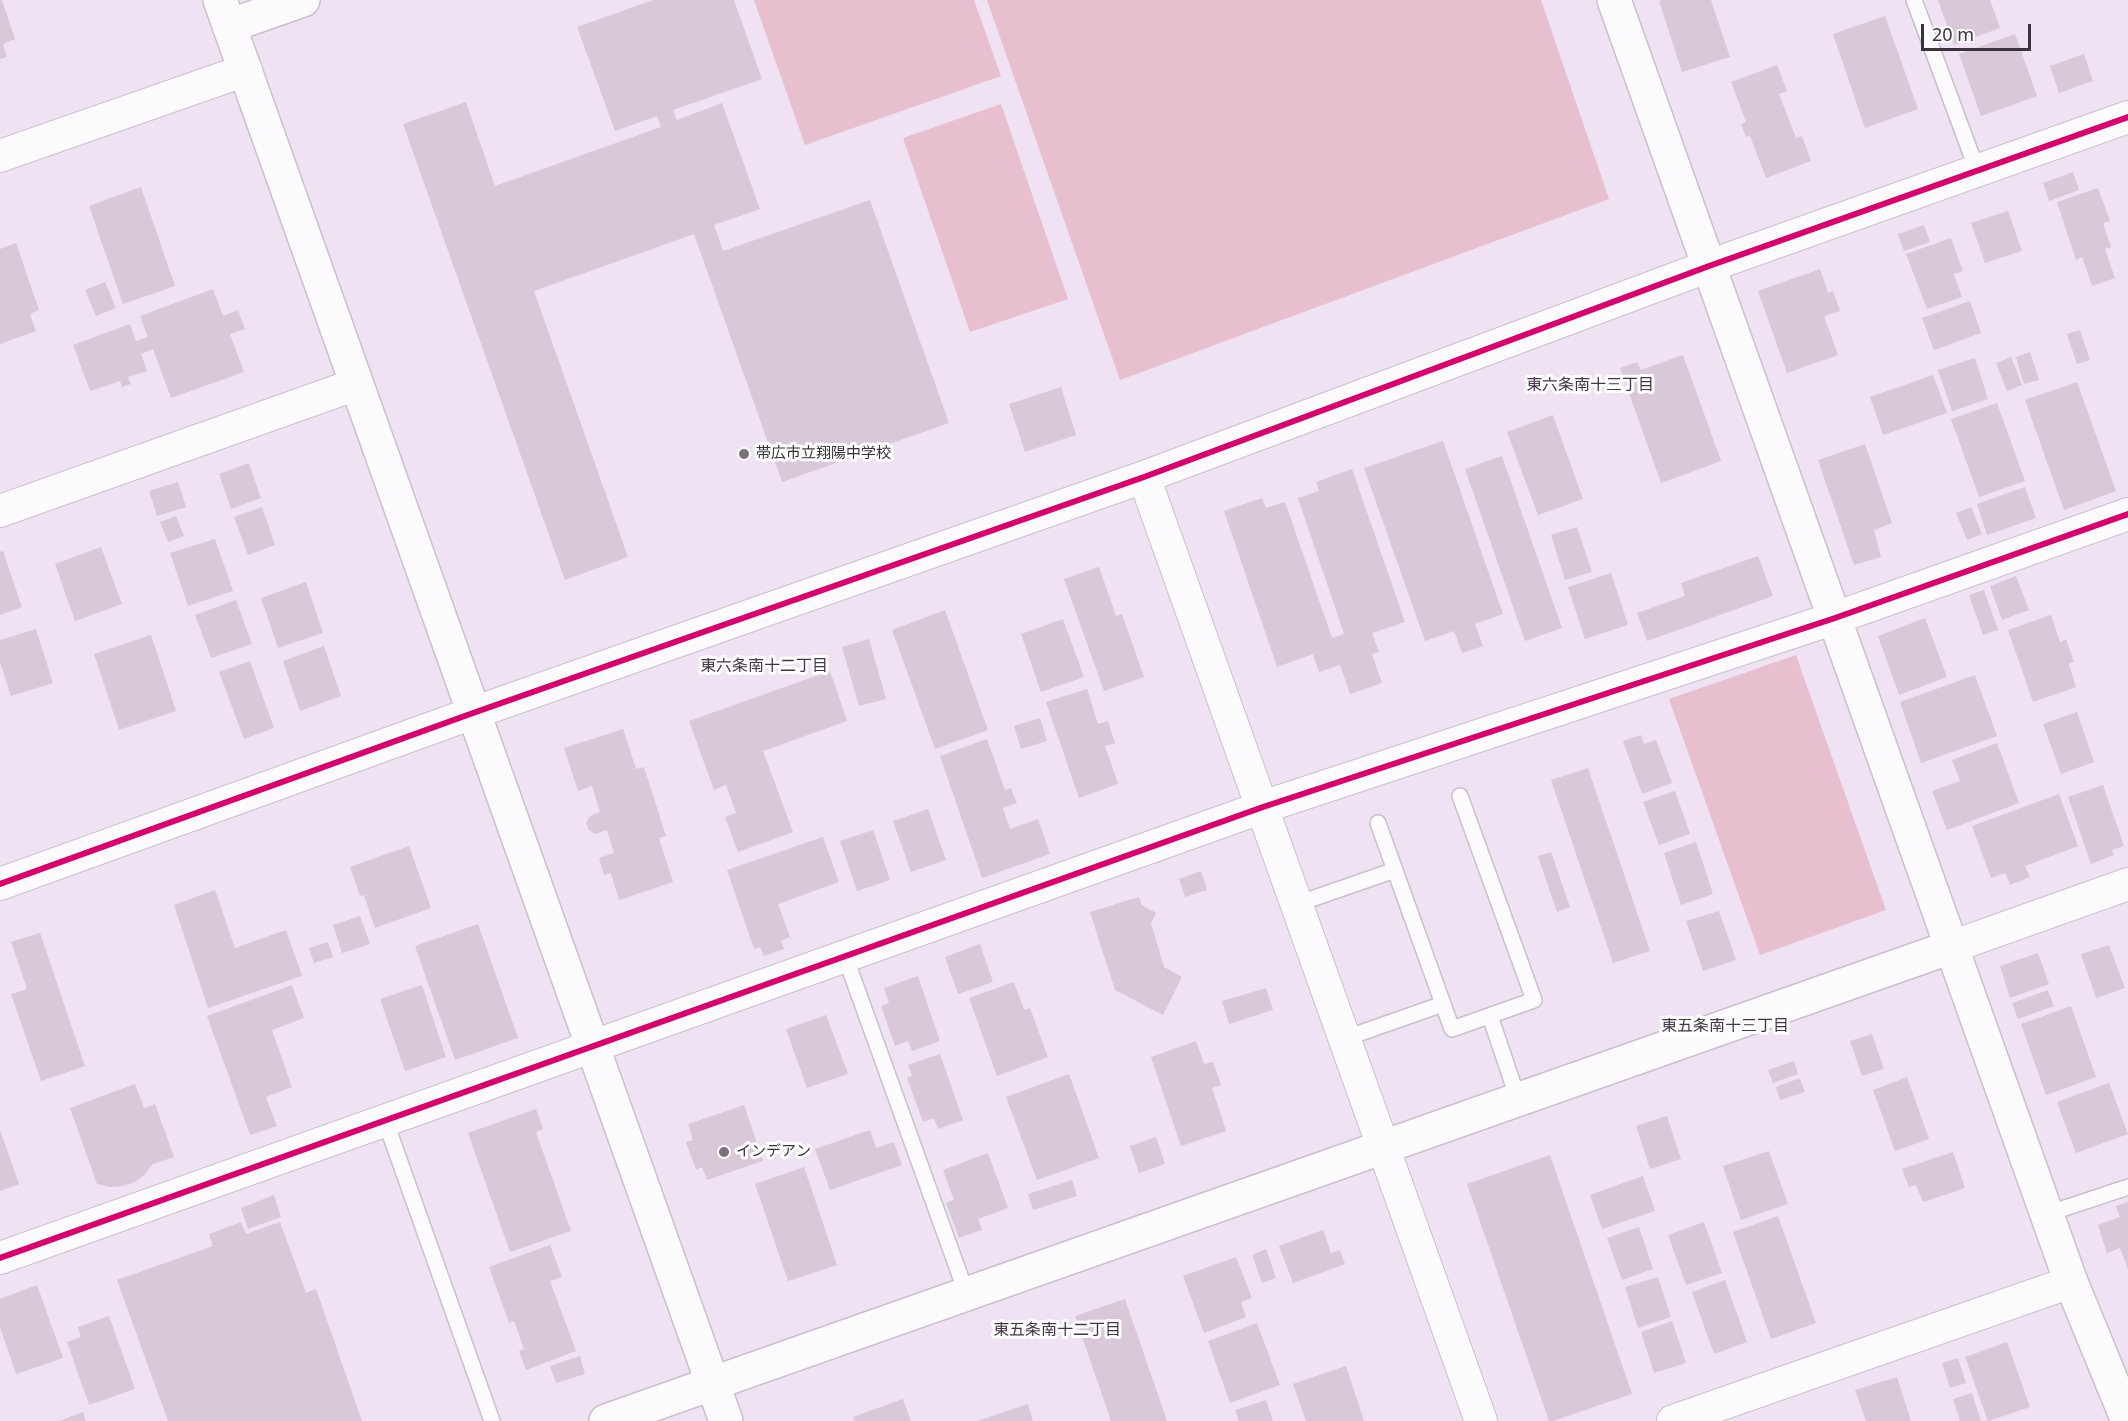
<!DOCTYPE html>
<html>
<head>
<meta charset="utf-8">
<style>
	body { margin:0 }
	#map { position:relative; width:2128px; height:1421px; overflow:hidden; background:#efe2f3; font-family:"Noto Sans",sans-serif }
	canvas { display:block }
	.scale { position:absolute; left:1921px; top:24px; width:110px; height:27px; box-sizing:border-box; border:3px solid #3c323e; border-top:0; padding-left:8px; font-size:18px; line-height:21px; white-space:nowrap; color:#3c323e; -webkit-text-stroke:4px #fff; paint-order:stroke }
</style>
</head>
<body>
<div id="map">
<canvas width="2128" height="1421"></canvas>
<div class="scale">20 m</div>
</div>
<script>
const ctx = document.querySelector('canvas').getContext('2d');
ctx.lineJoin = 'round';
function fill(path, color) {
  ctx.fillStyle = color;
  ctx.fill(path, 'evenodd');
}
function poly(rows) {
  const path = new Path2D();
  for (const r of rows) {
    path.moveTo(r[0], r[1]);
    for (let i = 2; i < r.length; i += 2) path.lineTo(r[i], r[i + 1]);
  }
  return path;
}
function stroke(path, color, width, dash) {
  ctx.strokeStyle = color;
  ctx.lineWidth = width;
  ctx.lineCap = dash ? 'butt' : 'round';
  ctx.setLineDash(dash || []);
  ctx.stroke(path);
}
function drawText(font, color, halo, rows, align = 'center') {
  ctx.font = font + ' "Noto Sans","Noto Sans JP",sans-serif';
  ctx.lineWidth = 6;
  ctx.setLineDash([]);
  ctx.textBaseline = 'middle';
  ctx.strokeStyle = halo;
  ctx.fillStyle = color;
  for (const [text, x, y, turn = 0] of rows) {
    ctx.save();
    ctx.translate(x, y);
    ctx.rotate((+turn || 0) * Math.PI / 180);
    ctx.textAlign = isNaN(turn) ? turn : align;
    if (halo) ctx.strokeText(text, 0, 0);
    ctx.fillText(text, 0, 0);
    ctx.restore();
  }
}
const green = poly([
	[754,0,974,0,1001,76,805,145],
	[987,0,1541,0,1609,199,1120,380],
	[1001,104,1068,299,970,332,903,138],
	[1796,655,1886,910,1760,955,1669,699]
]);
const building = poly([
	[0,0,2,0,15,39,3,44,7,57,0,59],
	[653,0,734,0,762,79,673,110,677,120,722,103,760,209,714,225,723,251,870,200,949,423,782,482,694,234,534,291,628,557,565,580,403,124,466,102,495,186,661,127,657,116,615,131,577,27],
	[1662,0,1711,0,1730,57,1682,72,1659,1],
	[1938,0,1990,0,2000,28,1954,45],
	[1885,16,1918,109,1865,128,1833,34],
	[2015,34,2037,96,1981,116,1959,54],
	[2084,54,2093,81,2059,93,2050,66],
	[1777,65,1787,91,1779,94,1796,138,1802,136,1811,161,1766,178,1750,136,1746,137,1741,124,1746,122,1731,82],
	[2073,172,2079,190,2049,201,2043,183],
	[141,187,175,286,123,304,89,206],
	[2098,188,2110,221,2103,223,2111,247,2105,249,2115,278,2092,286,2082,257,2076,260,2057,202],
	[2008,211,2022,251,1985,263,1971,223],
	[1924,225,1930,242,1904,251,1898,234],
	[1951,238,1963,271,1954,274,1962,297,1927,309,1906,254],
	[16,243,39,310,30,314,36,331,0,344,0,249],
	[1820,269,1828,293,1833,291,1840,311,1824,316,1838,355,1787,373,1758,291],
	[105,282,116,308,96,316,85,290],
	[213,289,223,316,238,310,245,329,230,334,244,372,171,398,153,349,141,354,147,371,128,377,131,384,122,387,120,381,90,391,73,345,130,324,136,341,148,337,140,316],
	[1970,301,1981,333,1934,350,1922,318],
	[2080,330,2090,360,2077,364,2067,334],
	[2030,352,2039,380,2024,384,2016,357],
	[1683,355,1721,461,1661,483,1620,368,1637,362,1641,370],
	[2011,357,2022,385,2007,391,1996,363],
	[1975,358,1988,399,1952,411,1938,370],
	[1933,375,1947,413,1883,435,1870,397],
	[2077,382,2116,491,2064,510,2025,400],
	[1061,387,1076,435,1025,452,1009,404],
	[1997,403,2025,481,1979,497,1951,419],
	[1553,415,1583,499,1538,515,1507,432],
	[1443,441,1503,614,1475,624,1483,646,1462,653,1454,631,1425,641,1364,468],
	[1865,444,1892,523,1874,530,1881,557,1854,565,1818,460],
	[1502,456,1562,628,1525,641,1465,469],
	[249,463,261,498,231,509,219,474],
	[1352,469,1405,622,1372,633,1379,652,1372,654,1382,683,1350,694,1340,665,1319,672,1313,654,1277,667,1224,511,1262,498,1266,508,1285,502,1332,638,1344,634,1298,498,1319,491,1316,482],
	[178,482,186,507,157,516,149,491],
	[2025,487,2036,518,1987,535,1977,504],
	[262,507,275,545,248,555,234,517],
	[1971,507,1982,534,1967,540,1956,513],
	[176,516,184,536,168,542,160,522],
	[1577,527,1592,572,1565,580,1551,535],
	[215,539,233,591,188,606,170,553],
	[101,547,122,604,75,621,55,564],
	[3,551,22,607,0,615,0,552],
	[1758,556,1773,596,1647,641,1637,613,1685,596,1681,583],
	[1099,567,1116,616,1122,614,1144,677,1104,691,1064,579],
	[1611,573,1628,625,1585,639,1568,587],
	[2016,576,2029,610,2002,620,1990,586],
	[306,582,323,633,278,648,261,598],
	[1984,590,1998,630,1983,635,1969,595],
	[236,600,252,644,211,658,195,615],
	[945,610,988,730,935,749,892,630],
	[2051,615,2060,642,2066,639,2074,662,2069,664,2076,687,2033,702,2008,630],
	[1925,618,1947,677,1899,695,1878,636],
	[1063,619,1084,677,1041,692,1021,634],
	[36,629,53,683,11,696,0,662,0,640],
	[151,635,176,711,119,730,94,654],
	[869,639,886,699,859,706,842,647],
	[324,646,341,696,300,711,283,661],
	[250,661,274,728,244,739,219,672],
	[830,671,847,721,763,751,793,832,738,852,725,817,736,813,726,785,714,790,689,721],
	[1975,675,1997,736,1921,763,1900,702],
	[1087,689,1098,724,1108,721,1115,743,1105,746,1118,784,1079,798,1046,702],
	[2077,712,2094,762,2061,774,2043,724],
	[1040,718,1047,741,1021,749,1014,726],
	[623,729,636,769,644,767,666,836,659,838,673,882,619,900,611,873,604,875,599,858,614,853,607,830,595,834,589,830,586,823,590,816,600,812,592,786,578,791,564,748],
	[1641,735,1644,744,1656,740,1672,783,1642,794,1623,741],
	[987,739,1005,790,1011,788,1017,803,1003,808,1010,829,1038,819,1050,854,982,878,940,756],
	[1997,743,2019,803,1947,830,1932,791,1960,781,1952,760],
	[1588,768,1650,951,1613,963,1551,780],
	[2103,785,2124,846,2112,850,2114,855,2091,864,2068,797],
	[1675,791,1690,834,1659,845,1643,802],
	[2059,794,2078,846,2025,866,2030,877,2010,885,2005,873,1991,878,1972,826],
	[928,809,946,860,911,872,893,821],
	[873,830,890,880,857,891,840,841],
	[823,837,839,882,778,904,790,937,781,941,784,949,764,956,760,947,754,949,727,870],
	[1696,842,1713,894,1681,905,1664,853],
	[409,846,431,908,375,928,364,895,360,896,350,867],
	[1551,852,1570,907,1557,912,1538,856],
	[1201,871,1207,890,1185,897,1179,879],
	[215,890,235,948,286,930,302,976,208,1008,174,905],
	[1139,897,1142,905,1156,913,1151,923,1164,967,1182,977,1163,1015,1115,990,1090,912],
	[1719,911,1736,960,1703,971,1686,921],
	[360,916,370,944,342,953,333,925],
	[478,924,518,1038,455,1060,415,946],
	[40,933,85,1066,41,1081,11,994,27,989,11,942],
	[328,942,333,957,314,963,309,948],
	[980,944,993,982,958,994,945,957],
	[2109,945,2125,988,2096,998,2081,954],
	[2038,953,2049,984,2010,998,2000,966],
	[918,976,940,1041,912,1051,908,1041,895,1046,881,1006,889,1003,884,988],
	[1014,982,1024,1010,1030,1008,1048,1057,997,1076,969,998],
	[292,985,304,1018,272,1030,292,1087,266,1097,277,1126,250,1135,207,1016],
	[422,985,446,1057,405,1071,380,999],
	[1266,988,1273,1010,1229,1024,1222,1001],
	[2048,990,2054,1006,2018,1019,2012,1003],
	[2071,1006,2096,1077,2046,1095,2021,1024],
	[826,1015,848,1074,807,1088,786,1029],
	[1872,1034,1884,1069,1862,1076,1850,1041],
	[1196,1041,1204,1064,1213,1062,1221,1085,1212,1088,1226,1131,1181,1146,1151,1057],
	[940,1054,963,1120,938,1129,934,1118,923,1122,907,1078,912,1076,908,1065],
	[1794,1061,1798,1074,1773,1083,1768,1070],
	[1069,1074,1099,1158,1037,1180,1006,1097],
	[1907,1077,1929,1139,1895,1151,1873,1090],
	[1800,1078,1805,1092,1780,1100,1776,1087],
	[2109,1083,2128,1134,2076,1153,2057,1102],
	[135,1084,144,1108,155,1104,174,1157,153,1164,145,1174,135,1182,123,1186,110,1187,97,1184,70,1108],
	[744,1105,763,1161,707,1180,702,1167,696,1170,686,1142,693,1140,688,1124],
	[536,1109,543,1129,536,1132,571,1231,510,1252,468,1133],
	[1667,1116,1681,1159,1650,1169,1636,1126],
	[0,1130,19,1184,0,1191],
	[870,1130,876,1148,894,1142,902,1165,830,1190,815,1149],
	[1156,1137,1165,1164,1139,1173,1130,1146],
	[1769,1151,1788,1204,1741,1220,1723,1166],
	[1953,1152,1965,1188,1923,1202,1916,1185,1909,1187,1902,1169],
	[988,1153,1008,1208,978,1219,982,1230,959,1238,946,1203,954,1200,943,1170],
	[1550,1155,1632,1394,1553,1421,1549,1421,1467,1184],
	[804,1167,837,1265,788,1281,755,1184],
	[1643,1176,1655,1211,1602,1229,1590,1195],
	[1072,1180,1077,1196,1033,1210,1028,1194],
	[274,1195,281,1217,248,1229,241,1208],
	[2128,1202,2128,1269,2120,1248,2107,1253,2098,1225,2120,1217,2116,1206],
	[1778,1216,1816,1323,1771,1339,1733,1232],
	[241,1222,246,1234,280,1222,306,1293,316,1289,362,1421,168,1421,117,1280,213,1246,209,1234],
	[1704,1222,1722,1273,1686,1285,1668,1235],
	[1639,1227,1653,1269,1622,1280,1607,1238],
	[1323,1230,1331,1253,1340,1250,1345,1264,1293,1283,1279,1246],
	[550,1245,562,1277,550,1281,576,1351,526,1370,519,1351,524,1349,514,1321,509,1323,489,1267],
	[1266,1249,1276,1278,1262,1283,1252,1255],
	[1236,1257,1252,1298,1241,1302,1246,1317,1204,1333,1183,1276],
	[1658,1277,1671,1317,1638,1328,1625,1287],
	[1725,1280,1747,1342,1714,1354,1692,1292],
	[37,1285,63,1358,16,1374,0,1327,0,1299],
	[1125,1299,1167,1421,1111,1421,1075,1316],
	[109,1316,135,1389,89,1405,67,1342,81,1337,78,1327],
	[1672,1321,1686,1363,1654,1373,1641,1332],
	[1257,1323,1280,1385,1230,1403,1208,1341],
	[2007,1342,2030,1407,1988,1421,1965,1357],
	[580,1356,585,1374,556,1383,550,1366],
	[1958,1358,1966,1383,1950,1388,1942,1363],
	[1346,1366,1364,1421,1306,1421,1293,1384],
	[1897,1377,1911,1421,1866,1421,1855,1390],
	[1972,1393,1981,1421,1960,1421,1953,1399],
	[903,1399,911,1421,854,1421,853,1417],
	[1266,1400,1273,1421,1239,1421,1235,1410],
	[1028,1404,1033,1421,977,1421],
	[83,1412,86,1421,59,1421]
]);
const service = poly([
	[1914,0,1977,170],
	[1378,823,1452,1029,1534,1000,1460,796],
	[1297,904,1395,870],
	[845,956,967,1295],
	[1490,1016,1518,1099],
	[1346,1038,1443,1004],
	[385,1120,492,1421],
	[2047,1214,2128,1187]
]);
const minor = poly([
	[0,156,246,70],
	[1144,477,1481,1421],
	[0,511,357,384],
	[0,884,473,713,1144,477,1709,266,2128,117],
	[1951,947,2128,884],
	[0,1258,1263,807,1835,618,2128,514],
	[1673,1421,2071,1282]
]);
const tertiary = poly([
	[220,0,726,1421],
	[1614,0,2071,1282,2128,1421],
	[229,26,303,0],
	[606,1421,1951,947]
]);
const cycleway = poly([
	[0,884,473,713,1144,477,1709,266,2128,117],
	[0,1258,1263,807,1835,618,2128,514]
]);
const markers = [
	[744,454,6,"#7b707d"],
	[724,1152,6,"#7b707d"]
];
const poiNames = [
	["帯広市立翔陽中学校",756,454],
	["インデアン",736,1152]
];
const neighbourhoodNames = [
	["東六条南十三丁目",1590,385],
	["東六条南十二丁目",764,666],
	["東五条南十三丁目",1725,1026],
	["東五条南十二丁目",1057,1330]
];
fill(green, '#e7bfcf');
fill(building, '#d9c8d7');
stroke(service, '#cac0cd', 18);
stroke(minor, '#cac0cd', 34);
stroke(tertiary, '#cac0cd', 36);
stroke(service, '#fdfbfd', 15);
stroke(minor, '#fdfbfd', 32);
stroke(tertiary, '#fdfbfd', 33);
stroke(cycleway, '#d6006c', 6);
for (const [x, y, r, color] of markers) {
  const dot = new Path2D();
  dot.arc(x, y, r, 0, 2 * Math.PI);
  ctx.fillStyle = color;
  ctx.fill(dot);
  stroke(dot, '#fff', 2);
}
drawText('15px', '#3c323e', '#fff', poiNames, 'left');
drawText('16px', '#48344d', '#fff', neighbourhoodNames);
</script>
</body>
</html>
